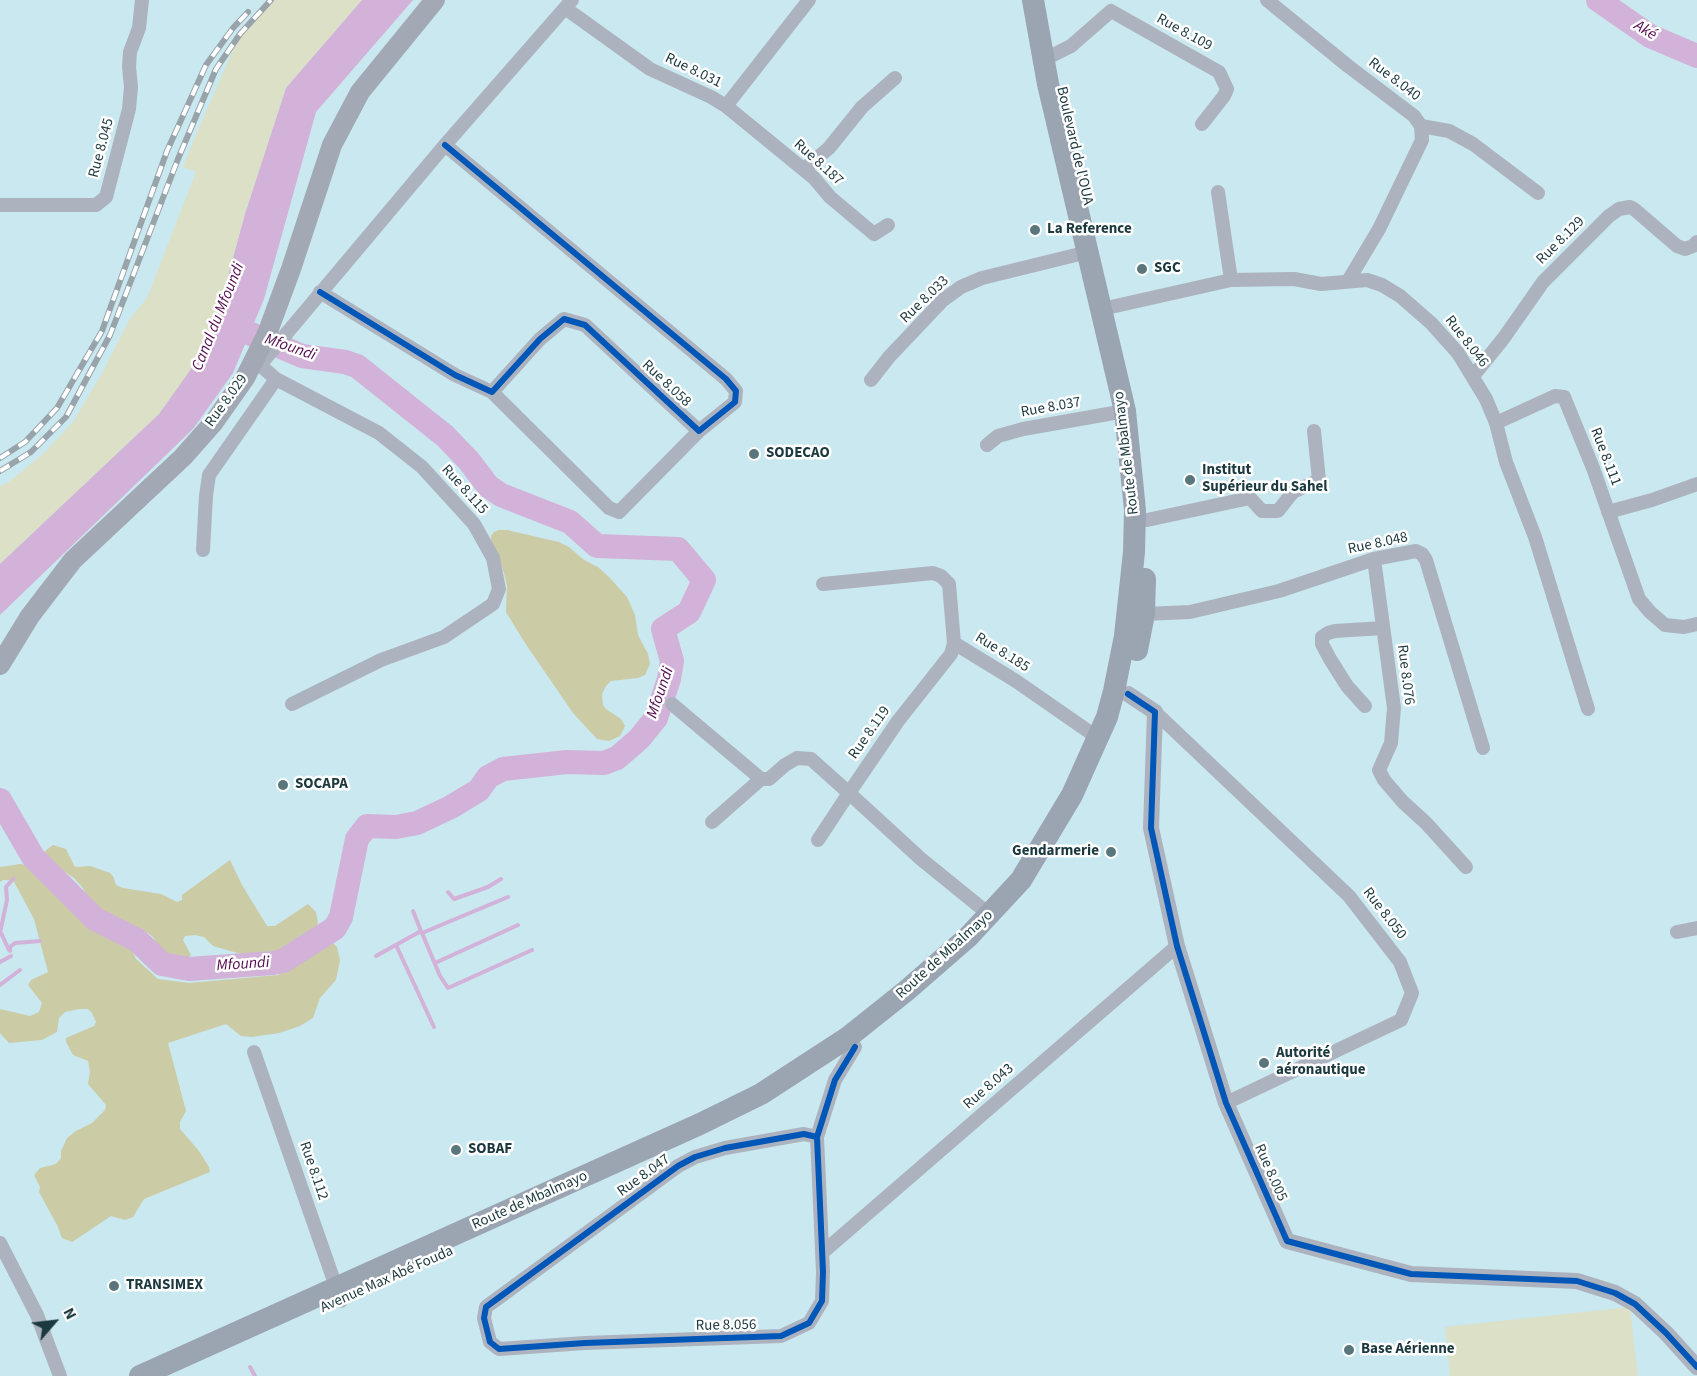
<!DOCTYPE html>
<html>
<head>
<meta charset="utf-8">
<style>
	body { margin:0 }
	#map { position:relative; width:1697px; height:1376px; overflow:hidden; background:#cae8ef; font-family:"Source Sans 3",sans-serif }
	canvas { display:block }
	.north { position:absolute; left:24px; top:1292px; width:60px; height:60px; -webkit-text-stroke:4px #fff; paint-order:stroke; rotate:62deg; font-size:16px; font-weight:700; line-height:24px; text-align:center; color:#1c393f }
	.north::after { content:''; display:block; margin:auto; width:21px; height:27px; background:#1c393f; clip-path:polygon(50% 0,100% 100%,50% 72%,0 100%) }
</style>
</head>
<body>
<div id="map">
<canvas width="1697" height="1376"></canvas>
<div class="north">N</div>
</div>
<script>
const ctx = document.querySelector('canvas').getContext('2d');
ctx.lineJoin = 'round';
function fill(path, color) {
  ctx.fillStyle = color;
  ctx.fill(path, 'evenodd');
}
function poly(rows) {
  const path = new Path2D();
  for (const r of rows) {
    path.moveTo(r[0], r[1]);
    for (let i = 2; i < r.length; i += 2) path.lineTo(r[i], r[i + 1]);
  }
  return path;
}
function stroke(path, color, width, dash) {
  ctx.strokeStyle = color;
  ctx.lineWidth = width;
  ctx.lineCap = dash ? 'butt' : 'round';
  ctx.setLineDash(dash || []);
  ctx.stroke(path);
}
function drawText(font, color, halo, rows, align = 'center') {
  ctx.font = font + ' "Source Sans 3",sans-serif';
  ctx.lineWidth = 5;
  ctx.setLineDash([]);
  ctx.textBaseline = 'middle';
  ctx.strokeStyle = halo;
  ctx.fillStyle = color;
  for (const [text, x, y, turn = 0] of rows) {
    ctx.save();
    ctx.translate(x, y);
    ctx.rotate((+turn || 0) * Math.PI / 180);
    ctx.textAlign = isNaN(turn) ? turn : align;
    if (halo) ctx.strokeText(text, 0, 0);
    ctx.fillText(text, 0, 0);
    ctx.restore();
  }
}
const green = poly([
	[271,0,362,0,286,88,245,214,215,324,201,355,159,414,0,564,0,486,10,481,44,453,73,422,102,373,130,319,147,298,196,172,183,167,195,137,240,34],
	[1630,1307,1638,1376,1450,1376,1445,1327]
]);
const forest = poly([
	[498,530,507,530,559,542,569,547,584,560,598,567,609,577,627,597,635,615,638,635,648,654,650,664,645,675,638,678,611,681,606,686,602,694,603,705,606,709,621,719,625,726,620,736,609,741,597,739,573,713,525,643,506,612,507,585,502,566,491,544,491,536,494,532],
	[53,845,66,849,75,867,90,866,96,868,110,873,113,876,116,885,123,888,161,894,177,902,182,900,182,895,230,860,242,885,267,926,275,926,308,904,316,912,318,923,312,934,273,953,241,954,213,946,204,937,195,935,185,936,183,940,191,955,186,960,167,959,153,937,148,933,96,910,82,887,74,878,47,860,45,851],
	[20,864,27,865,67,891,75,901,78,911,85,920,105,932,110,936,130,946,136,959,158,979,189,983,278,975,327,944,333,943,337,947,340,960,336,980,320,998,313,1018,300,1026,279,1033,252,1037,241,1036,226,1024,168,1043,186,1111,180,1122,180,1129,199,1151,209,1167,210,1172,144,1199,133,1217,125,1220,111,1216,72,1242,62,1238,57,1225,39,1192,40,1187,34,1175,40,1168,56,1164,61,1158,61,1151,67,1138,76,1131,92,1123,105,1110,106,1105,88,1084,90,1072,88,1061,73,1055,66,1042,66,1038,94,1026,96,1022,92,1013,88,1009,79,1009,65,1012,59,1018,57,1032,42,1040,9,1043,0,1033,0,1009,30,1016,39,1012,42,1003,28,985,31,980,48,972,34,919,13,880,3,880,0,882,0,867]
]);
const water = poly([
	[362,0,413,0,316,112,264,299,233,373,193,429,0,615,0,564,159,414,201,355,215,324,245,214,286,88]
]);
const stream = poly([
	[448,892,454,899,488,887,501,879],
	[508,897,422,933,440,976,448,988,532,950],
	[0,933,7,900,6,887,13,879],
	[1,933,9,950],
	[396,945,434,1027],
	[10,951,10,947,15,943,40,941],
	[376,956,421,931,413,911],
	[0,962,11,956],
	[435,963,518,925],
	[0,985,20,970],
	[250,1367,255,1376]
]);
const river = poly([
	[1598,0,1650,36,1697,56],
	[0,800,33,857,95,919,137,940,162,964,189,969,273,963,283,961,335,928,341,917,357,839,367,826,396,827,417,823,451,807,479,790,488,777,503,769,567,762,604,763,617,758,639,739,656,718,669,679,672,661,663,629,689,612,704,580,678,549,597,546,570,522,501,495,488,486,469,461,445,436,357,366,345,362,302,356,235,327,241,311]
]);
const minor = poly([
	[1267,0,1348,66,1414,116,1421,126,1422,140,1379,229,1348,281],
	[565,8,650,69,711,97,726,106,809,0],
	[1053,55,1071,46,1111,11,1219,72,1227,89,1224,96,1202,124],
	[726,106,814,178,830,197,874,234,888,225],
	[1421,126,1449,131,1473,144,1538,193],
	[804,169,829,148,862,107,895,78],
	[1218,192,1231,280],
	[0,205,96,205,106,197,129,109,131,87,129,67,130,52,139,28,142,0],
	[320,292,455,375,492,392,540,339,564,319,585,325,699,431,735,402,736,391,726,379,445,145],
	[1102,309,1231,280,1294,279,1321,284,1367,280,1382,285,1400,296,1431,323,1458,353,1486,399,1496,423,1506,462,1535,537,1588,709],
	[260,365,276,379,379,433,422,467,474,524,493,558,499,589,493,604,444,637,381,660,292,704],
	[253,367,260,365,445,145,572,0],
	[1473,376,1503,339,1543,282,1609,216,1619,209,1630,207,1634,209,1677,246,1685,249,1693,246,1697,242],
	[871,380,889,357,943,300,961,287,982,278,1088,252],
	[492,392,609,508,619,512,699,431],
	[1496,423,1555,396,1564,397,1593,468,1639,599,1650,612,1665,625,1684,627,1697,624],
	[987,445,998,436,1023,429,1125,411],
	[1608,512,1652,500,1697,484],
	[1147,520,1250,498,1262,511,1278,511,1293,492,1319,480,1314,431],
	[203,550,206,496,209,475,276,379],
	[1374,559,1394,708,1391,743,1379,770,1384,780,1403,802,1426,823,1466,867],
	[823,584,933,573,941,576,949,584,954,643,1016,681,1098,738],
	[1144,614,1190,612,1279,591,1374,559,1416,551,1422,554,1426,560,1483,748],
	[954,643,951,654,898,721,849,793,921,859,990,915],
	[672,704,761,779,769,779,785,765,797,758,811,759,849,793,818,840],
	[1365,706,1347,686,1330,659,1322,644,1322,637,1328,633,1335,631,1383,628],
	[1155,712,1349,896,1400,962,1412,993,1401,1020,1226,1103],
	[712,822,761,779],
	[1677,932,1697,928],
	[254,1052,341,1301],
	[817,1137,823,1272,822,1301,809,1323,781,1336,585,1343,499,1349,490,1342,484,1318,486,1307,678,1166,695,1157,725,1148,804,1134,817,1137,835,1080,855,1047],
	[0,1243,37,1315,60,1376],
	[822,1253,1177,946]
]);
const tertiary = poly([
	[1128,694,1155,712,1151,828,1177,946,1226,1103,1287,1241,1411,1274,1577,1281,1615,1293,1635,1304,1666,1333,1697,1367]
]);
const secondary = poly([
	[0,665,30,616,73,560,183,457,214,422,245,378,267,334,291,269,332,145,360,92,435,0]
]);
const trunk = poly([
	[1137,650,1144,614,1145,579],
	[140,1376,700,1124,761,1094,847,1038,906,991,968,937,1021,880,1072,795,1107,717,1114,691,1125,636,1134,552,1135,510,1125,411,1048,84,1033,0]
]);
const rail = poly([
	[0,458,25,442,57,408,102,331,167,151,206,65,233,28,248,12],
	[0,471,31,452,66,417,110,335,178,159,216,69,240,34,271,0]
]);
const cycleway = poly([
	[320,292,455,375,492,392,540,339,564,319,585,325,699,431,735,402,736,391,726,379,445,145],
	[1128,694,1155,712,1151,828,1177,946,1226,1103,1287,1241,1411,1274,1577,1281,1615,1293,1635,1304,1666,1333,1697,1367],
	[817,1137,823,1272,822,1301,809,1323,781,1336,585,1343,499,1349,490,1342,484,1318,486,1307,678,1166,695,1157,725,1148,804,1134,817,1137,835,1080,855,1047]
]);
const markers = [
	[1035,230,6,"#59767d"],
	[1142,269,6,"#59767d"],
	[754,454,6,"#59767d"],
	[1190,480,6,"#59767d"],
	[283,785,6,"#59767d"],
	[1111,852,6,"#59767d"],
	[1264,1063,6,"#59767d"],
	[456,1150,6,"#59767d"],
	[114,1286,6,"#59767d"],
	[1349,1350,6,"#59767d"]
];
const streetNames = [
	["Rue 8.109",1184,33,29],
	["Rue 8.031",693,71,26],
	["Rue 8.040",1394,80,37],
	["Boulevard de l'OUA",1074,146,77],
	["Rue 8.045",102,148,-75],
	["Rue 8.187",818,163,42],
	["Rue 8.129",1561,241,-45],
	["Rue 8.033",925,300,-44],
	["Rue 8.046",1466,342,52],
	["Rue 8.058",666,384,43],
	["Rue 8.029",227,401,-54],
	["Rue 8.037",1051,408,-10],
	["Route de Mbalmayo",1127,453,-97],
	["Rue 8.111",1605,457,69],
	["Rue 8.115",464,490,48],
	["Rue 8.048",1378,544,-12],
	["Rue 8.185",1002,653,32],
	["Rue 8.076",1405,675,83],
	["Rue 8.119",870,733,-55],
	["Rue 8.050",1384,914,52],
	["Route de Mbalmayo",945,955,-42],
	["Rue 8.043",989,1087,-41],
	["Rue 8.112",313,1171,71],
	["Rue 8.005",1270,1173,66],
	["Rue 8.047",644,1176,-36],
	["Route de Mbalmayo",530,1201,-24],
	["Avenue Max Abé Fouda",387,1280,-24],
	["Rue 8.056",726,1326,-1]
];
const poiNames = [
	["La Reference",1047,230],
	["SGC",1154,269],
	["SODECAO",766,454],
	["Institut",1202,471],
	["Supérieur du Sahel",1202,488],
	["SOCAPA",295,785],
	["Gendarmerie",1099,852,"right"],
	["Autorité",1276,1054],
	["aéronautique",1276,1071],
	["SOBAF",468,1150],
	["TRANSIMEX",126,1286],
	["Base Aérienne",1361,1350]
];
const waterNames = [
	["Aké",1645,31,31],
	["Canal du Mfoundi",219,317,-68],
	["Mfoundi",290,348,19],
	["Mfoundi",661,693,-71],
	["Mfoundi",243,965,-4]
];
fill(green, '#dce0c7');
fill(forest, '#cbcba6');
fill(water, '#d2b2d8');
stroke(stream, '#d2b2d8', 4);
stroke(river, '#d2b2d8', 24);
stroke(minor, '#acb3be', 14);
stroke(tertiary, '#acb3be', 16);
stroke(secondary, '#a2a9b4', 20);
stroke(trunk, '#9ba4b1', 22);
stroke(rail, '#99a3aa', 6);
stroke(rail, '#fff', 4, [11]);
stroke(cycleway, '#0057b8', 6);
for (const [x, y, r, color] of markers) {
  const dot = new Path2D();
  dot.arc(x, y, r, 0, 2 * Math.PI);
  ctx.fillStyle = color;
  ctx.fill(dot);
  stroke(dot, '#fff', 2);
}
drawText('15px', '#1c393f', '#fff', streetNames);
drawText('bold 15px', '#1c393f', '#fff', poiNames, 'left');
drawText('italic 16px', '#540d4f', '#fff', waterNames);
</script>
</body>
</html>
